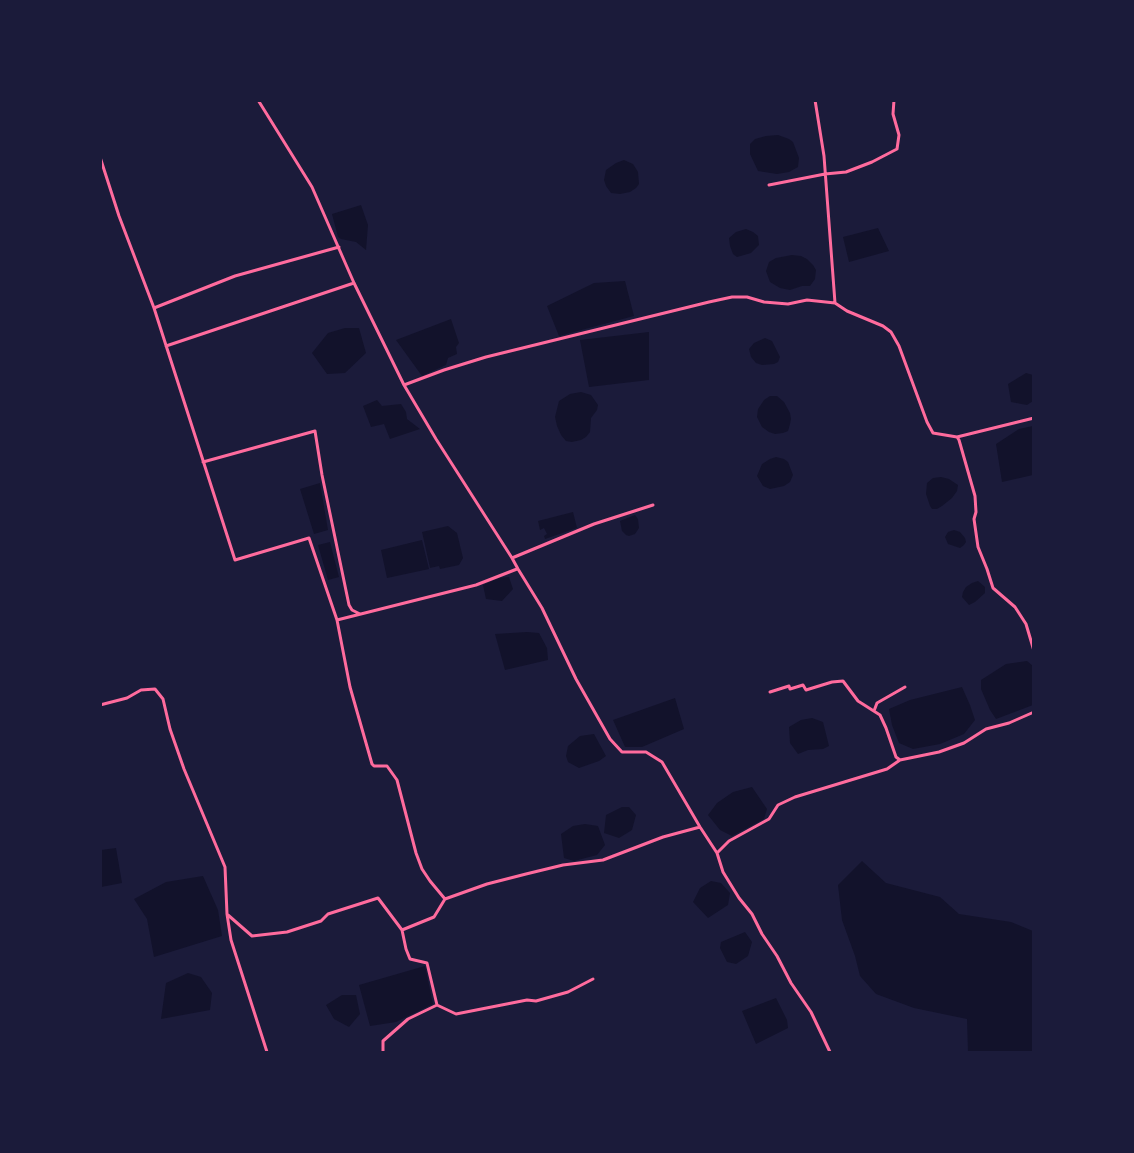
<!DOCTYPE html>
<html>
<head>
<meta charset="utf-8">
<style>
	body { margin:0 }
	#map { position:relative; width:1134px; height:1153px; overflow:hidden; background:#1b1b3a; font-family:"IBM Plex Sans",sans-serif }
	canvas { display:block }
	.frame { position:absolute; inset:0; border:102px solid #1b1b3a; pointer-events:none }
</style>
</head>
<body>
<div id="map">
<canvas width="1134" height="1153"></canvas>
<div class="frame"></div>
</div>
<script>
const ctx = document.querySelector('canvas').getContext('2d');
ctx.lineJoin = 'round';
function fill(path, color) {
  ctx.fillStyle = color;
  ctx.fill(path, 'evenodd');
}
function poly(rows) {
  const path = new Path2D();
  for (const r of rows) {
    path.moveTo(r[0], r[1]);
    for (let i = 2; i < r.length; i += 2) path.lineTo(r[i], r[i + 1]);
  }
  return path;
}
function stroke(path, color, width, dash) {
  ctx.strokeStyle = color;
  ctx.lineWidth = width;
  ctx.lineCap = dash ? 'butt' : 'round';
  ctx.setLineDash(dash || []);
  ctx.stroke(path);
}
const water = poly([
	[778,135,789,139,793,142,799,158,798,167,789,172,777,174,758,171,750,154,750,144,755,139,766,136],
	[624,160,633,164,638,172,639,184,636,188,630,192,620,194,611,193,606,186,604,180,606,170,616,163],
	[361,205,368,225,366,250,356,242,341,239,338,237,332,214],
	[878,228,889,251,849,262,843,237],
	[746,229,753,232,758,236,759,245,751,253,737,257,733,254,730,246,729,238,736,232],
	[792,255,801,256,807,259,813,265,816,270,815,279,810,286,802,286,790,290,780,288,770,282,766,271,769,262,776,258],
	[625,281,634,316,559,336,547,306,594,283],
	[451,319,459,343,456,347,457,354,448,358,446,365,422,376,396,340],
	[345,328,359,328,366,353,345,373,327,374,312,353,328,333],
	[649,332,649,380,589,387,580,340],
	[765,338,772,341,780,357,778,362,774,364,762,365,756,363,751,357,749,349,754,343],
	[1026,373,1033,375,1033,401,1027,405,1011,402,1008,384],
	[581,392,591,395,598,405,597,410,591,418,590,432,586,437,581,440,572,442,566,441,561,435,557,426,555,417,559,401,570,394],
	[770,396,777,396,784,402,790,413,791,419,790,424,788,431,783,433,775,434,769,432,762,427,757,417,758,409,764,400],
	[377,400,382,406,401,404,406,412,407,419,420,429,390,439,384,424,371,427,363,406],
	[1033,426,1033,475,1002,482,996,444,1019,429],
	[776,457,784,459,788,462,793,475,790,482,784,486,770,489,763,486,757,476,762,464,770,459],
	[941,477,949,479,958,485,957,491,952,498,942,506,937,509,932,509,930,506,926,494,927,483,933,478],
	[320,483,328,530,314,534,300,489],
	[573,512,577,528,545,539,544,536,547,534,544,528,540,530,538,521],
	[635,515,638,519,639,528,635,534,629,536,626,535,622,531,620,521],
	[448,526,457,533,463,558,459,565,440,569,439,566,430,568,422,532],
	[954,530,960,532,965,538,966,542,964,545,960,548,948,544,945,537,948,532],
	[422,540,429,569,387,578,381,550],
	[330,542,339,577,328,580,318,545],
	[509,577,513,589,502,601,486,599,483,585,499,578],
	[978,581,985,587,985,593,975,602,969,605,962,597,963,592,966,587,972,583],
	[527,632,539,633,547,648,548,660,505,670,495,634],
	[1027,661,1033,666,1033,705,996,719,990,710,981,689,981,680,1006,664],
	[962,687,970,705,975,720,964,734,940,744,913,749,899,743,892,725,889,709,910,700],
	[675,698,684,729,642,747,625,747,613,720],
	[812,718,823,722,829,746,823,749,808,750,798,754,790,743,789,727,801,720],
	[594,734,606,756,599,761,579,768,568,762,566,756,568,746,580,736],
	[752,787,767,809,764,819,732,836,720,830,708,815,717,803,733,792],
	[622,807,629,807,636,815,632,830,619,838,604,833,606,815],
	[585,824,598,826,605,845,597,855,574,861,564,858,561,834,573,826],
	[116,848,122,883,101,887,101,850],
	[862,861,886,883,940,897,959,914,1011,922,1033,931,1033,1052,968,1052,967,1019,914,1008,876,994,860,976,855,956,842,920,838,885],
	[203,876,218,910,222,936,154,957,147,919,134,899,166,882],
	[711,881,721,883,730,893,728,905,708,918,693,902,700,888],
	[745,932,752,942,748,956,736,964,727,962,720,948,721,942],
	[425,966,433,1004,396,1022,370,1026,359,985],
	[188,973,201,977,212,993,210,1010,161,1019,166,983],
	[342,995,356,995,360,1014,349,1027,334,1019,326,1005],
	[776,998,787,1020,788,1028,756,1044,742,1011]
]);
const minor = poly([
	[258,100,312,187,354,283,404,385,436,439,512,558,518,569,542,608,576,679,610,739,622,752,646,752,662,762,700,827,717,853],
	[815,100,824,156,835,303],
	[100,157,119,216,154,308,235,560,309,538,337,620,350,687,372,764,374,766,387,766,397,780,416,853,422,869,430,881,445,899],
	[769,185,825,174,846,172,872,162,897,149,899,135,893,114,894,100],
	[154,308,235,276,339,247],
	[166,346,354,283],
	[404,385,444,370,486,357,709,302,732,297,747,297,764,302,788,304,807,300,835,303,847,311,883,326,891,332,899,346,927,422,933,433,957,437,959,440,975,496,976,512,974,519,978,547,987,569,993,588,1015,607,1026,624,1034,651],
	[957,437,1034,418],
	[203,462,315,431,322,475,349,605,352,610,360,614],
	[512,558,594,524,653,505],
	[337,620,476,585,517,569],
	[770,692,789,686,790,689,803,685,806,690,832,682,843,681,858,701,880,715,886,728,896,757,900,760],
	[100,705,127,698,141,690,155,689,163,699,170,729,184,769,225,867,227,914,231,940,267,1052],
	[874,711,877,703,905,687],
	[228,915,252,936,287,932,321,921,328,914,378,898,402,930],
	[437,1005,456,1014,527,1000,536,1001,568,992,593,979],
	[383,1052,383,1041,408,1019,437,1005,427,963,410,959,406,949,402,930,434,917,445,899,487,884,526,874,563,865,603,860,663,837,700,827],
	[830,1052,811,1012,791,983,777,956,762,934,752,914,739,898,723,872,717,853,729,841,769,819,778,805,795,797,887,769,900,760,939,752,964,743,986,729,1009,723,1034,712]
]);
fill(water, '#12122b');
stroke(minor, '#ff6b9d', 3);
</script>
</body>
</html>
